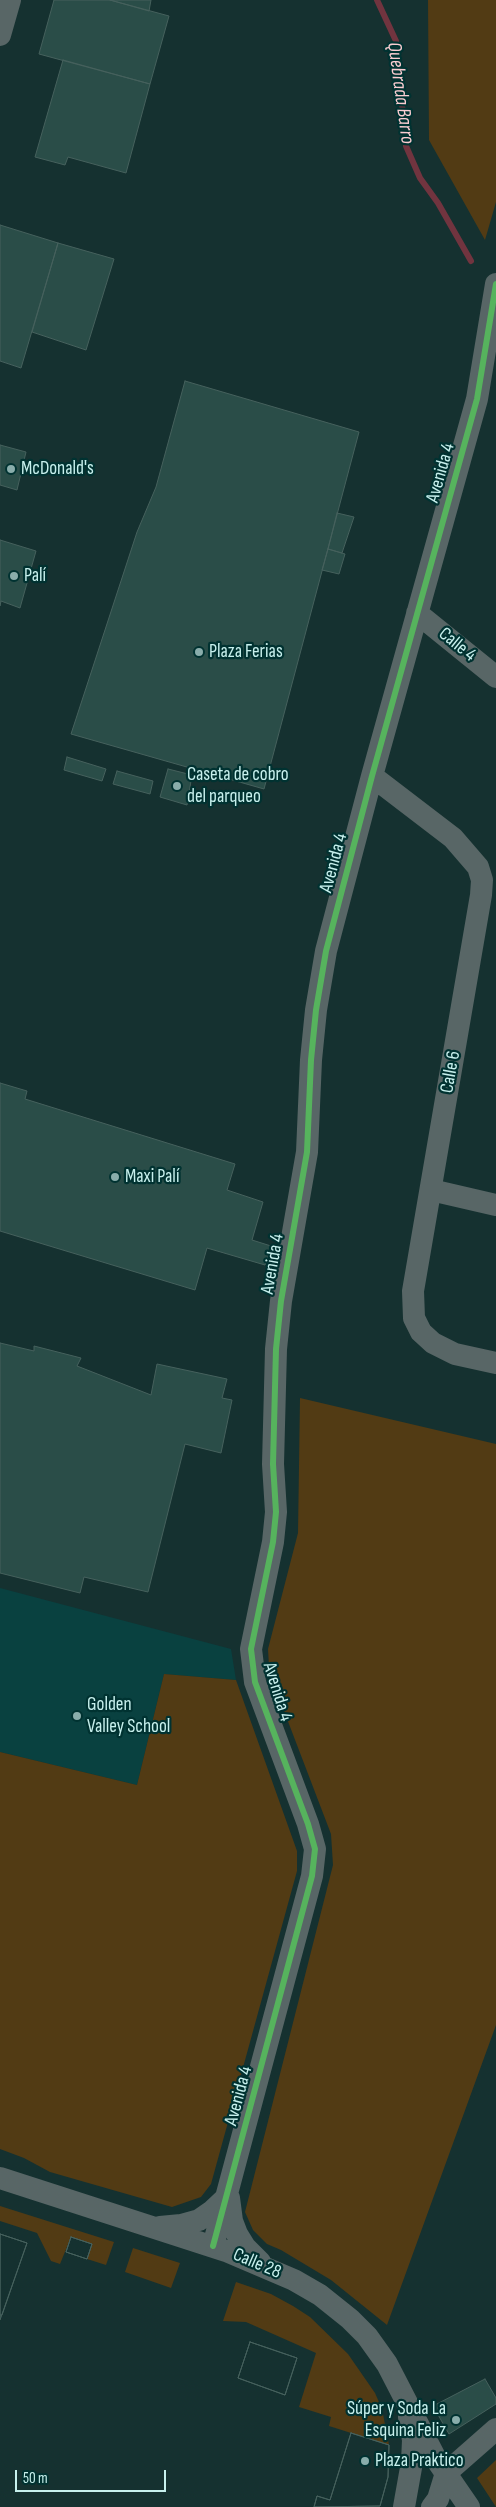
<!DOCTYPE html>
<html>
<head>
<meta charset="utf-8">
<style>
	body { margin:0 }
	#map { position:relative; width:496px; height:2507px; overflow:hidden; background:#153130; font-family:"Sofia Sans Condensed",sans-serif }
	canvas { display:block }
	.scale { position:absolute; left:15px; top:2470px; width:151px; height:22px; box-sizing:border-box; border:2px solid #c7f0ed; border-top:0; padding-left:6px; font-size:15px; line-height:18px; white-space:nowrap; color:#c7f0ed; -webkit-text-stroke:4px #003231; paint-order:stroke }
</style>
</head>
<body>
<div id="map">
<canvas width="496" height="2507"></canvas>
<div class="scale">50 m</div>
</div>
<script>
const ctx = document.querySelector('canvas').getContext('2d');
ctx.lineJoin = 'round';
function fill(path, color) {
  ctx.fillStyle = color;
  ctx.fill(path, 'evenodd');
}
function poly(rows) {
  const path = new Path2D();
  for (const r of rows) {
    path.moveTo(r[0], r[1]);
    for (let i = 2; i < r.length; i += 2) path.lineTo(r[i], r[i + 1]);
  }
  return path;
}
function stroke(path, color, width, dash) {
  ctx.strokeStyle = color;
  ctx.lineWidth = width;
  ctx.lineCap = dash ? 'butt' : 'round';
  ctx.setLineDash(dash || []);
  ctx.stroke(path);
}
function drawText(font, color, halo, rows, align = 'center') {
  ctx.font = font + ' "Sofia Sans Condensed",sans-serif';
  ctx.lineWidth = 4.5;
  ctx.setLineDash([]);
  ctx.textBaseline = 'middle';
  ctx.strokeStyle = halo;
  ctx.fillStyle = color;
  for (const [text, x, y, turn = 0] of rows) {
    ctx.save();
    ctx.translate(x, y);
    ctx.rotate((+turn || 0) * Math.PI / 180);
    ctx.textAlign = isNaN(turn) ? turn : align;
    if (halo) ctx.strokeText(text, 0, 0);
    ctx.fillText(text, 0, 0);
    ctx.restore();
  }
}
const built = poly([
	[0,1588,231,1649,236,1680,164,1674,137,1785,0,1752]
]);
const green = poly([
	[428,0,496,0,496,202,485,240,429,140],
	[300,1398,496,1444,496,2025,387,2325,331,2280,281,2250,267,2244,253,2230,245,2212,333,1865,331,1834,276,1690,269,1666,268,1649,298,1533],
	[164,1674,236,1680,297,1851,297,1871,211,2184,201,2197,172,2207,50,2172,24,2158,0,2149,0,1752,137,1785],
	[0,2206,114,2242,106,2265,87,2259,92,2244,71,2237,60,2264,51,2261,37,2233,0,2221],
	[133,2248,180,2263,171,2288,125,2272],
	[236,2282,271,2294,293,2306,310,2317,348,2354,375,2393,382,2409,389,2445,329,2426,331,2417,299,2407,316,2353,246,2322,223,2321],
	[496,2460,496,2507,477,2478]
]);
const stream = poly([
	[377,0,396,41,406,146,420,178,438,203,471,261]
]);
const building = poly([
	[54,0,110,0,169,16,150,84,39,54,54,0],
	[110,0,151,0,149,11,110,0],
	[63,60,150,84,126,173,68,157,65,165,35,157,63,60],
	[0,225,58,243,21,368,0,361,0,225],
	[58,243,114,259,86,350,32,332,58,243],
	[185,381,359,432,264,789,71,734,137,532,156,487,185,381],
	[0,445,26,452,17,490,0,485,0,445],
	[337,513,354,517,342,553,328,549,337,513],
	[0,540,36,551,20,608,1,601,0,606,0,540],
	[328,549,345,554,339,574,322,570,328,549],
	[67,757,106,769,102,781,64,770,67,757],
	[168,769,192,775,187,805,160,797,168,769],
	[117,771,153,781,150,794,113,784,117,771],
	[0,1083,27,1091,25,1099,235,1164,227,1190,263,1202,252,1240,271,1246,265,1265,207,1248,195,1290,0,1231,0,1083],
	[0,1343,34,1351,34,1346,81,1358,77,1366,151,1395,157,1364,227,1379,222,1398,232,1400,221,1453,185,1444,148,1592,84,1577,80,1593,0,1573,0,1343],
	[0,2234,27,2243,0,2320,0,2234],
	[0,2234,27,2243,2,2315,0,2315,0,2234],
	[71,2237,92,2244,87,2259,66,2252,71,2237],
	[71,2237,92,2244,87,2259,66,2252,71,2237],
	[250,2342,297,2358,285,2395,238,2378,250,2342],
	[250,2342,297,2358,285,2395,238,2378,250,2342],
	[485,2379,496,2398,496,2404,449,2434,433,2406,485,2379],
	[351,2433,389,2445,388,2477,380,2506,314,2507,317,2496,330,2500,351,2433],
	[351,2433,389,2445,388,2477,380,2506,314,2507,317,2496,330,2500,351,2433]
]);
const minor = poly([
	[0,35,10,0],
	[417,613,496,677],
	[372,776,453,838,478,867,482,880,481,895,413,1291,414,1318,421,1332,433,1343,455,1354,496,1363],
	[431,1190,496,1205],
	[0,2178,226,2251,294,2280,320,2295,350,2319,367,2336,387,2364,436,2459,469,2507],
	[229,2198,232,2221,237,2234,245,2247,260,2262],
	[160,2227,181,2225,199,2220,212,2211,228,2196],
	[213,2246,312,1876,315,1849,308,1824,255,1682,251,1649,273,1542,276,1512,273,1464,276,1349,281,1301,307,1152,311,1060,316,1010,326,951,372,776,477,399,496,284],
	[404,2507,412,2462,413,2440,409,2417],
	[432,2507,438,2499,446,2473,496,2429]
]);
const cycleway = poly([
	[213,2246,312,1876,315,1849,308,1824,255,1682,251,1649,273,1542,276,1512,273,1464,276,1349,281,1301,307,1152,311,1060,316,1010,326,951,372,776,477,399,496,284]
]);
const markers = [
	[11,469,5,"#89adab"],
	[14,576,5,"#89adab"],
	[199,652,5,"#89adab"],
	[177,786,5,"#89adab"],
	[115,1177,5,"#89adab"],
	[77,1716,5,"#89adab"],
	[456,2420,5,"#89adab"],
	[365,2461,5,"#89adab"]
];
const poiNames = [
	["McDonald's",21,469],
	["Palí",24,576],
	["Plaza Ferias",209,652],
	["Caseta de cobro",187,775],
	["del parqueo",187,797],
	["Maxi Palí",125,1177],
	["Golden",87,1705],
	["Valley School",87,1727],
	["Súper y Soda La",446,2409,"right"],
	["Esquina Feliz",446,2431,"right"],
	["Plaza Praktico",375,2461]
];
const streetNames = [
	["Avenida 4",441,473,-74],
	["Calle 4",457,645,39],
	["Avenida 4",334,863,-75],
	["Calle 6",451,1072,-80],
	["Avenida 4",273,1264,-80],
	["Avenida 4",277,1692,73],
	["Avenida 4",239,2096,-75],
	["Calle 28",257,2264,23]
];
const waterNames = [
	["Quebrada Barro",400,93,82]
];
fill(built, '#094140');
fill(green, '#523b14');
stroke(stream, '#71343f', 6);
fill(building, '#2a4d48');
stroke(building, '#46615d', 1);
stroke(minor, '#586666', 22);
stroke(cycleway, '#56b35d', 6);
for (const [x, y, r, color] of markers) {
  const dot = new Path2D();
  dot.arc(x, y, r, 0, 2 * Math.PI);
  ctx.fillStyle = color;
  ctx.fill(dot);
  stroke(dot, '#003231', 2);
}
drawText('19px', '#c7f0ed', '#003231', poiNames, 'left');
drawText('19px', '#c7f0ed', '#003231', streetNames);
drawText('italic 20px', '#facdd1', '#003231', waterNames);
</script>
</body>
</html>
